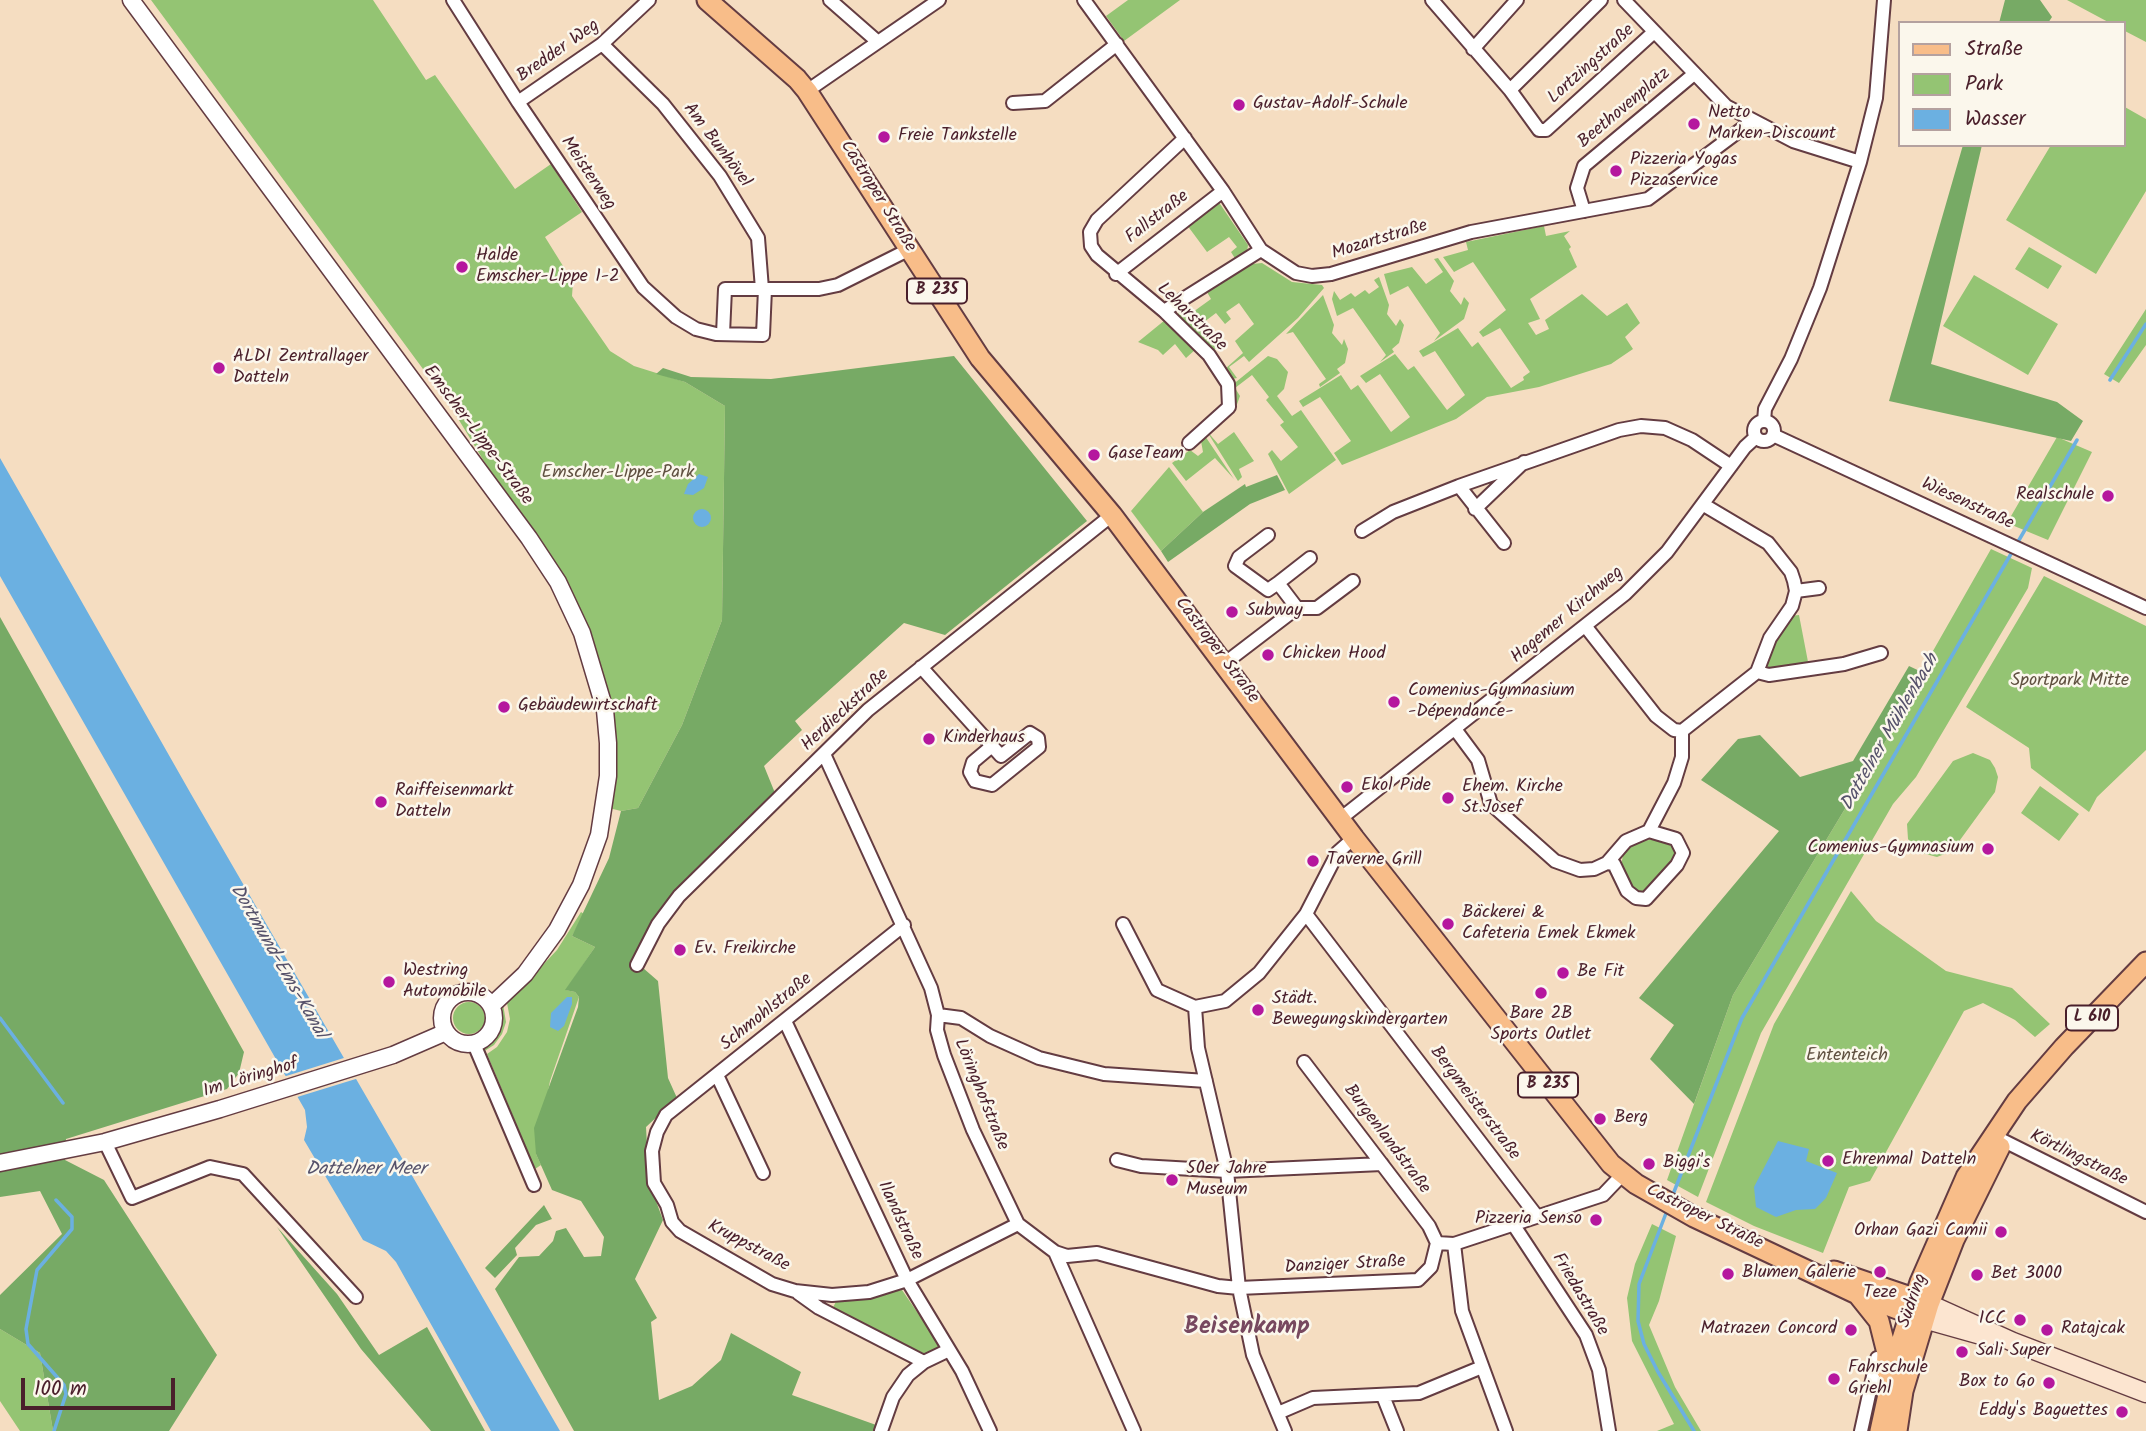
<!DOCTYPE html>
<html>
<head>
<meta charset="utf-8">
<style>
	body { margin:0 }
	#map { position:relative; width:2146px; height:1431px; overflow:hidden; background:#f5ddc1; font-family:Kalam,sans-serif }
	canvas { display:block }
	.legend { position:absolute; left:1898px; top:21px; width:228px; height:126px; box-sizing:border-box; background:#fbf7ec; border:2px solid #b4a19f; margin:0; padding:9px 12px; list-style:none; font-size:21px; color:#4a1f2b }
	.legend li { display:flex; align-items:center; gap:14px; height:35px }
	.legend b { width:35px; border:2px solid #b4a19f }
	.scale { position:absolute; left:21px; top:1378px; width:154px; height:32px; box-sizing:border-box; border:4px solid #4a1f2b; border-top:0; padding-left:9px; font-size:21px; line-height:24px; white-space:nowrap; color:#4a1f2b; -webkit-text-stroke:5px #fbf7ec; paint-order:stroke }
</style>
</head>
<body>
<div id="map">
<canvas width="2146" height="1431"></canvas>
<ul class="legend">
<li><b style="height:9px;background:#f8bd89"></b>Straße</li>
<li><b style="height:19px;background:#94c473"></b>Park</li>
<li><b style="height:19px;background:#6bb0e1"></b>Wasser</li>
</ul>
<div class="scale">100 m</div>
</div>
<script>
const ctx = document.querySelector('canvas').getContext('2d');
ctx.lineJoin = 'round';
function fill(path, color) {
  ctx.fillStyle = color;
  ctx.fill(path, 'evenodd');
}
function poly(rows) {
  const path = new Path2D();
  for (const r of rows) {
    if (r.length === 3) {
      path.moveTo(r[0] + r[2], r[1]);
      path.arc(r[0], r[1], r[2], 0, 2 * Math.PI);
      continue;
    }
    path.moveTo(r[0], r[1]);
    for (let i = 2; i < r.length; i += 2) path.lineTo(r[i], r[i + 1]);
  }
  return path;
}
function stroke(path, color, width, dash) {
  ctx.strokeStyle = color;
  ctx.lineWidth = width;
  ctx.lineCap = dash ? 'butt' : 'round';
  ctx.setLineDash(dash || []);
  ctx.stroke(path);
}
function drawText(font, color, halo, rows, align = 'center') {
  ctx.font = font + ' Kalam,sans-serif';
  ctx.lineWidth = 5;
  ctx.setLineDash([]);
  ctx.textBaseline = 'middle';
  ctx.strokeStyle = halo;
  ctx.fillStyle = color;
  for (const [text, x, y, turn = 0] of rows) {
    ctx.save();
    ctx.translate(x, y);
    ctx.rotate((+turn || 0) * Math.PI / 180);
    ctx.textAlign = isNaN(turn) ? turn : align;
    if (halo) ctx.strokeText(text, 0, 0);
    ctx.fillText(text, 0, 0);
    ctx.restore();
  }
}
const green = poly([
	[151,0,373,0,426,80,435,75,515,189,551,164,582,212,545,237,573,282,572,296,610,351,634,366,685,382,725,406,722,620,682,725,638,808,621,811,605,807,597,672,530,537,451,407],
	[1128,0,1180,0,1124,41,1106,16],
	[2067,0,2146,0,2146,42,2123,30,2123,23,2110,23],
	[2123,106,2146,119,2146,191,2096,274,2006,220,2051,145,2123,145],
	[1218,201,1248,245,1247,252,1236,260,1231,252,1237,247,1229,237,1207,252,1187,225],
	[1544,226,1546,236,1570,231,1564,236,1571,247,1569,249,1577,267,1530,299,1540,319,1528,323,1536,335,1549,329,1545,320,1582,294,1607,316,1627,303,1640,323,1625,337,1633,349,1611,364,1539,387,1487,397,1456,419,1342,465,1334,453,1351,441,1320,397,1303,407,1299,401,1341,375,1351,390,1358,385,1391,432,1410,417,1380,374,1366,383,1360,376,1395,354,1408,370,1414,366,1447,410,1465,395,1435,351,1423,357,1419,351,1458,328,1472,347,1478,342,1511,388,1524,380,1523,377,1530,372,1500,328,1483,337,1479,332,1506,310,1473,262,1454,272,1443,257,1468,250,1466,242],
	[2029,247,2062,266,2048,289,2015,269],
	[1438,258,1454,281,1450,291,1461,305,1464,297,1469,303,1464,319,1434,341,1440,333,1408,286,1390,295,1384,274,1412,267,1426,284,1443,272,1434,259],
	[1262,263,1292,282,1322,285,1324,288,1298,318,1249,362,1244,356,1229,367,1237,378,1228,380,1225,369,1243,353,1235,341,1254,324,1239,303,1226,312,1231,319,1225,324,1216,313,1204,322,1221,345,1214,350,1177,315,1187,304,1193,312,1211,299,1207,292,1212,288,1252,264],
	[1974,275,2058,324,2028,375,1943,326],
	[1379,277,1389,305,1387,314,1396,326,1400,319,1404,325,1399,343,1392,349,1394,352,1380,362,1386,355,1353,308,1337,316,1332,299,1334,291,1340,300,1351,293,1355,297,1365,290,1369,294,1379,287,1374,280],
	[1323,295,1334,325,1332,333,1342,345,1344,339,1348,349,1345,363,1337,369,1340,373,1320,387,1319,384,1326,379,1293,332,1286,334],
	[2146,309,2146,345,2119,383,2104,374],
	[1165,320,1196,349,1186,358,1175,344,1163,355,1158,350,1138,342],
	[1268,356,1277,359,1288,372,1284,389,1277,396,1292,416,1301,410,1336,460,1289,494,1268,454,1272,450,1281,461,1298,447,1280,425,1284,422,1266,400,1269,397,1252,375,1235,388,1240,396,1235,410,1233,408,1231,386],
	[1206,430,1218,444,1234,432,1254,461,1239,469,1242,477,1238,481],
	[1203,433,1234,479,1215,458,1186,481,1172,463,1190,450,1198,456,1203,452,1201,441],
	[2057,437,2092,452,2048,540,2007,523],
	[1169,467,1203,512,1161,551,1131,511],
	[1991,549,2032,568,2028,588,1916,777,1893,804,1761,1033,1698,1197,1667,1180,1733,995,1926,674,1921,672],
	[2044,576,2146,626,2146,750,2097,797,2089,812,2031,768,2029,748,1966,707],
	[1799,615,1809,667,1770,670,1766,664,1772,643,1790,616],
	[1973,753,1990,760,1995,768,1998,777,1995,792,1952,851,1937,857,1918,852,1908,839,1907,824,1953,761],
	[2040,786,2079,814,2059,841,2021,813],
	[1664,839,1675,847,1674,861,1643,893,1639,894,1633,890,1621,866,1623,855,1628,845,1636,841],
	[1851,891,1876,921,1946,971,2012,988,2050,1024,2035,1037,2015,1020,1983,1003,1964,1011,1870,1181,1849,1187,1823,1253,1754,1226,1706,1202,1774,1024],
	[581,912,584,914,572,936,595,947,566,990,575,992,579,997,550,1081,536,1154,541,1165,535,1169,487,1054,497,1047,507,1032,510,1019,507,1003,557,950],
	[469,1018,16],
	[503,1004,506,1022,502,1034,494,1045,483,1052,485,1044,497,1032],
	[1652,1224,1676,1236,1659,1301,1649,1325,1675,1387,1701,1431,1657,1431,1674,1424,1632,1341,1627,1298,1635,1264],
	[902,1290,941,1347,927,1355,832,1310,837,1299],
	[0,1329,40,1353,53,1431,20,1431,0,1401]
]);
const forest = poly([
	[2005,0,2040,0,2052,17,2048,23,1999,23],
	[1963,145,1982,145,1931,364,2057,402,2083,421,2071,441,1889,401],
	[954,356,1087,521,945,635,904,623,795,721,802,730,764,766,775,793,680,889,643,937,635,961,658,981,668,1078,677,1098,646,1127,649,1182,663,1220,635,1279,657,1318,651,1322,659,1400,692,1386,721,1360,731,1333,801,1372,792,1395,879,1426,877,1431,574,1431,495,1289,519,1257,539,1256,553,1241,556,1231,566,1228,584,1257,601,1256,604,1237,581,1201,552,1190,536,1154,534,1128,578,1007,579,997,575,992,565,990,595,947,572,936,609,858,621,811,638,808,682,725,722,620,725,406,685,382,656,374,663,368,691,377,771,379],
	[1277,475,1285,490,1250,504,1168,562,1161,551,1203,512,1245,484,1246,487],
	[0,617,244,1052,239,1073,227,1089,66,1139,65,1160,104,1180,217,1355,169,1431,53,1431,40,1353,0,1329,0,1295,62,1234,40,1191,0,1197],
	[1909,666,1926,674,1733,995,1694,1104,1650,1059,1674,1025,1639,998,1779,831,1701,780,1738,739,1760,735,1800,777,1853,761],
	[544,1205,552,1219,536,1225,515,1248,517,1255,495,1278,485,1268],
	[277,1227,337,1294,379,1355,427,1327,485,1431,431,1431,361,1349]
]);
const water = poly([
	[0,458,191,794,560,1431,491,1431,396,1262,386,1251,363,1240,304,1140,307,1127,305,1110,0,576],
	[699,474,708,477,704,488,693,495,684,494,688,484],
	[702,518,9],
	[567,997,572,997,572,1004,564,1026,558,1031,550,1027,551,1013],
	[1778,1141,1809,1149,1806,1161,1837,1173,1826,1198,1815,1209,1796,1210,1776,1217,1756,1207,1754,1187]
]);
const pier = poly([
	[347,1057,359,1078,294,1098,283,1077]
]);
const stream = poly([
	[2110,380,2146,324],
	[0,1018,63,1103],
	[1672,1197,1742,1018,2077,440],
	[1668,1208,1639,1284,1638,1321,1644,1344,1658,1372,1694,1431],
	[54,1431,66,1394,64,1385,28,1344,26,1329,37,1270,72,1229,72,1217,56,1200]
]);
const minor = poly([
	[453,0,518,102,643,287,676,317,696,329,716,334,763,335,765,289,819,289,838,285,910,249],
	[830,0,878,42],
	[1084,0,1223,191,1261,250,1296,273,1312,276,1331,274,1471,232,1648,199,1751,122],
	[1432,0,1510,90,1539,130,1546,130,1654,32],
	[1624,0,1726,106,1793,141,1860,162],
	[602,44,663,104,720,176,758,238,762,289],
	[1473,49,1517,0],
	[1510,90,1601,0],
	[807,91,939,0],
	[518,102,602,44,649,0],
	[1013,103,1045,101,1117,44],
	[1185,138,1097,220,1090,232,1091,246,1097,255,1164,311,1209,355,1228,384,1229,407,1189,443],
	[1584,211,1577,188,1584,166,1694,74],
	[1116,274,1223,191],
	[1164,311,1261,250],
	[723,334,725,289,765,289],
	[1764,431,10],
	[1764,421,1765,409,1791,359,1820,288,1860,162,1876,98,1884,0],
	[1773,435,2146,608],
	[1459,486,1504,543],
	[1475,509,1524,462],
	[1362,531,1393,512,1459,486,1619,430,1641,426,1665,428,1692,440,1731,466],
	[1268,535,1239,557,1235,566,1268,590,1278,583],
	[1796,591,1819,588],
	[1297,608,1278,583,1310,558],
	[1586,627,1656,716,1674,730,1682,731,1757,672,1770,638,1792,606,1796,591,1794,581,1791,572,1768,543,1704,505],
	[1225,663,1297,608,1317,608,1353,581],
	[921,667,992,746,973,762,970,772,975,781,992,785,1039,747,1038,738,1030,733,1001,756,992,746],
	[1757,672,1769,675,1844,664,1881,653],
	[1455,729,1478,760,1491,804,1555,861,1580,870,1594,869,1607,863,1614,864,1627,891,1636,898,1646,899,1677,865,1683,853,1676,839,1649,831,1626,841,1607,863],
	[824,754,931,988,938,1015,937,1030,944,1055,973,1130,1018,1224,1055,1252,1134,1431],
	[1340,819,1625,594,1667,552,1745,447,1756,437],
	[1649,831,1674,783,1682,757,1682,731],
	[1306,914,1536,1215],
	[1123,924,1157,990,1195,1007],
	[904,925,666,1115,657,1132,652,1151,654,1183,667,1205,672,1222,680,1231,772,1284,795,1291,832,1295,869,1292,907,1280,1018,1224],
	[637,965,658,924,679,896,868,710,1112,515],
	[938,1015,961,1018,990,1036,1039,1058,1104,1074,1206,1081],
	[785,1021,907,1280,962,1371,990,1431],
	[474,1044,534,1185],
	[1304,1062,1429,1226,1437,1243],
	[717,1075,763,1173],
	[1994,1136,2146,1212],
	[105,1142,132,1198,210,1167,243,1174,356,1297],
	[1117,1160,1141,1166,1227,1171,1382,1164],
	[1513,1224,1586,1335,1599,1370,1609,1431],
	[1454,1244,1462,1311,1506,1431],
	[1055,1252,1067,1256,1097,1253,1218,1286,1239,1288,1418,1280,1431,1267,1437,1243,1454,1244,1603,1195,1623,1174],
	[798,1293,819,1308,924,1362],
	[1383,1396,1397,1431],
	[1278,1413,1313,1398,1419,1393,1482,1367],
	[881,1431,893,1397,908,1375,924,1362,949,1350],
	[1285,1431,1253,1355,1239,1288,1227,1171,1198,1048,1195,1007,1225,1001,1259,973,1306,914,1338,852,1354,838],
	[1861,1431,1877,1358]
]);
const tertiary = poly([
	[131,0,529,538,558,582,582,633,605,710,608,743,608,776,599,835,581,885,557,930,525,974,491,1006],
	[468,1018,26],
	[0,1163,105,1142,220,1109,393,1055,446,1032]
]);
const secondary = poly([
	[1929,1304,2013,1342,2146,1393],
	[1924,1319,1988,1337]
]);
const primary = poly([
	[707,0,797,79,807,91,980,358,1112,515,1354,838,1611,1164,1636,1184,1694,1217,1855,1293,1924,1319],
	[1834,1271,1928,1303],
	[1859,1296,1879,1321,1887,1353,1886,1370],
	[1880,1431,1896,1358,1920,1282,1966,1177,2017,1101,2064,1047,2146,962],
	[1897,1431,1903,1391,1929,1304,1954,1240,2000,1147]
]);
const markers = [
	[1239,105,7,"#b5179e"],
	[1694,124,7,"#b5179e"],
	[884,137,7,"#b5179e"],
	[1616,171,7,"#b5179e"],
	[462,267,7,"#b5179e"],
	[219,368,7,"#b5179e"],
	[1094,455,7,"#b5179e"],
	[2108,496,7,"#b5179e"],
	[1232,612,7,"#b5179e"],
	[1268,655,7,"#b5179e"],
	[1394,702,7,"#b5179e"],
	[504,707,7,"#b5179e"],
	[929,739,7,"#b5179e"],
	[1347,787,7,"#b5179e"],
	[1448,798,7,"#b5179e"],
	[381,802,7,"#b5179e"],
	[1988,849,7,"#b5179e"],
	[1313,861,7,"#b5179e"],
	[1448,924,7,"#b5179e"],
	[680,950,7,"#b5179e"],
	[1563,973,7,"#b5179e"],
	[389,982,7,"#b5179e"],
	[1541,993,7,"#b5179e"],
	[1258,1010,7,"#b5179e"],
	[1600,1119,7,"#b5179e"],
	[1828,1161,7,"#b5179e"],
	[1649,1164,7,"#b5179e"],
	[1172,1180,7,"#b5179e"],
	[1596,1220,7,"#b5179e"],
	[2001,1232,7,"#b5179e"],
	[1880,1272,7,"#b5179e"],
	[1728,1274,7,"#b5179e"],
	[1977,1275,7,"#b5179e"],
	[2020,1320,7,"#b5179e"],
	[1851,1330,7,"#b5179e"],
	[2047,1330,7,"#b5179e"],
	[1962,1352,7,"#b5179e"],
	[1834,1379,7,"#b5179e"],
	[2049,1383,7,"#b5179e"],
	[2122,1412,7,"#b5179e"]
];
const shields = [
	[937,291,60],
	[2092,1018,52],
	[1548,1085,60]
];
const shieldNames = [
	["B 235",937,291],
	["L 610",2092,1018],
	["B 235",1548,1085]
];
const streetNames = [
	["Bredder Weg",559,52,-35],
	["Lortzingstraße",1592,65,-42],
	["Beethovenplatz",1625,109,-40],
	["Am Bunhövel",716,146,53],
	["Meisterweg",587,174,56],
	["Castroper Straße",877,197,58],
	["Fallstraße",1158,218,-38],
	["Mozartstraße",1380,241,-17],
	["Leharstraße",1191,318,44],
	["Emscher-Lippe-Straße",477,436,53],
	["Wiesenstraße",1967,505,25],
	["Hagemer Kirchweg",1568,616,-40],
	["Castroper Straße",1216,651,53],
	["Herdieckstraße",846,711,-43],
	["Schmohlstraße",767,1013,-39],
	["Im Löringhof",251,1079,-17],
	["Löringhofstraße",980,1095,68],
	["Bergmeisterstraße",1474,1104,53],
	["Burgenlandstraße",1386,1140,53],
	["Körtlingstraße",2078,1159,26],
	["Castroper Straße",1704,1218,26],
	["Ilandstraße",899,1221,65],
	["Kruppstraße",748,1247,28],
	["Danziger Straße",1345,1266,-3],
	["Friedastraße",1579,1295,59],
	["Südring",1914,1301,-71]
];
const poiNames = [
	["Gustav-Adolf-Schule",1253,105],
	["Netto",1708,114],
	["Marken-Discount",1708,135],
	["Freie Tankstelle",898,137],
	["Pizzeria Yogas",1630,161],
	["Pizzaservice",1630,182],
	["Halde",476,257],
	["Emscher-Lippe 1-2",476,278],
	["ALDI Zentrallager",233,358],
	["Datteln",233,379],
	["GaseTeam",1108,455],
	["Realschule",2094,496,"right"],
	["Subway",1246,612],
	["Chicken Hood",1282,655],
	["Comenius-Gymnasium",1408,692],
	["-Dépendance-",1408,713],
	["Gebäudewirtschaft",518,707],
	["Kinderhaus",943,739],
	["Ekol Pide",1361,787],
	["Ehem. Kirche",1462,788],
	["St.Josef",1462,809],
	["Raiffeisenmarkt",395,792],
	["Datteln",395,813],
	["Comenius-Gymnasium",1974,849,"right"],
	["Taverne Grill",1327,861],
	["Bäckerei &",1462,914],
	["Cafeteria Emek Ekmek",1462,935],
	["Ev. Freikirche",694,950],
	["Westring",403,972],
	["Automobile",403,993],
	["Be Fit",1577,973],
	["Städt.",1272,1000],
	["Bewegungskindergarten",1272,1021],
	["Bare 2B",1541,1015,"center"],
	["Sports Outlet",1541,1036,"center"],
	["Berg",1614,1119],
	["Ehrenmal Datteln",1842,1161],
	["Biggi's",1663,1164],
	["50er Jahre",1186,1170],
	["Museum",1186,1191],
	["Pizzeria Senso",1582,1220,"right"],
	["Orhan Gazi Camii",1987,1232,"right"],
	["Blumen Galerie",1742,1274],
	["Bet 3000",1991,1275],
	["Teze",1880,1294,"center"],
	["ICC",2006,1320,"right"],
	["Matrazen Concord",1837,1330,"right"],
	["Ratajcak",2061,1330],
	["Sali Super",1976,1352],
	["Fahrschule",1848,1369],
	["Griehl",1848,1390],
	["Box to Go",2035,1383,"right"],
	["Eddy's Baguettes",2108,1412,"right"]
];
const parkNames = [
	["Emscher-Lippe-Park",618,474],
	["Sportpark Mitte",2070,682],
	["Ententeich",1847,1057]
];
const waterNames = [
	["Dattelner Mühlenbach",1891,733,-60],
	["Dortmund-Ems-Kanal",277,962,60],
	["Dattelner Meer",366,1171]
];
const districtNames = [
	["Beisenkamp",1247,1329]
];
fill(green, '#94c473');
fill(forest, '#77aa65');
fill(water, '#6bb0e1');
fill(pier, '#f5ddc1');
stroke(stream, '#6bb0e1', 3.5);
stroke(minor, '#643c42', 16);
stroke(tertiary, '#643c42', 19);
stroke(secondary, '#643c42', 21);
stroke(primary, '#643c42', 23);
stroke(minor, '#fff', 12);
stroke(tertiary, '#fff', 16);
stroke(secondary, '#fce5d0', 18);
stroke(primary, '#f8bd89', 19);
for (const [x, y, r, color] of markers) {
  const dot = new Path2D();
  dot.arc(x, y, r, 0, 2 * Math.PI);
  ctx.fillStyle = color;
  ctx.fill(dot);
  stroke(dot, '#fbf7ec', 2.5);
}
for (const [x, y, w] of shields) {
  const box = new Path2D();
  box.roundRect(x - w / 2, y - 12.5, w, 25, 5);
  ctx.fillStyle = '#fbf7ec';
  ctx.fill(box);
  stroke(box, '#4a1f2b', 2);
}
drawText('bold 16px', '#4a1f2b', null, shieldNames);
drawText('18px', '#4a1f2b', '#fbf7ec', streetNames);
drawText('18px', '#4a1f2b', '#fbf7ec', poiNames, 'left');
drawText('18px', '#605141', '#fbf7ec', parkNames);
drawText('italic 19px', '#56526b', '#fbf7ec', waterNames);
drawText('bold 24px', '#77485f', '#fbf7ec', districtNames);
</script>
</body>
</html>
